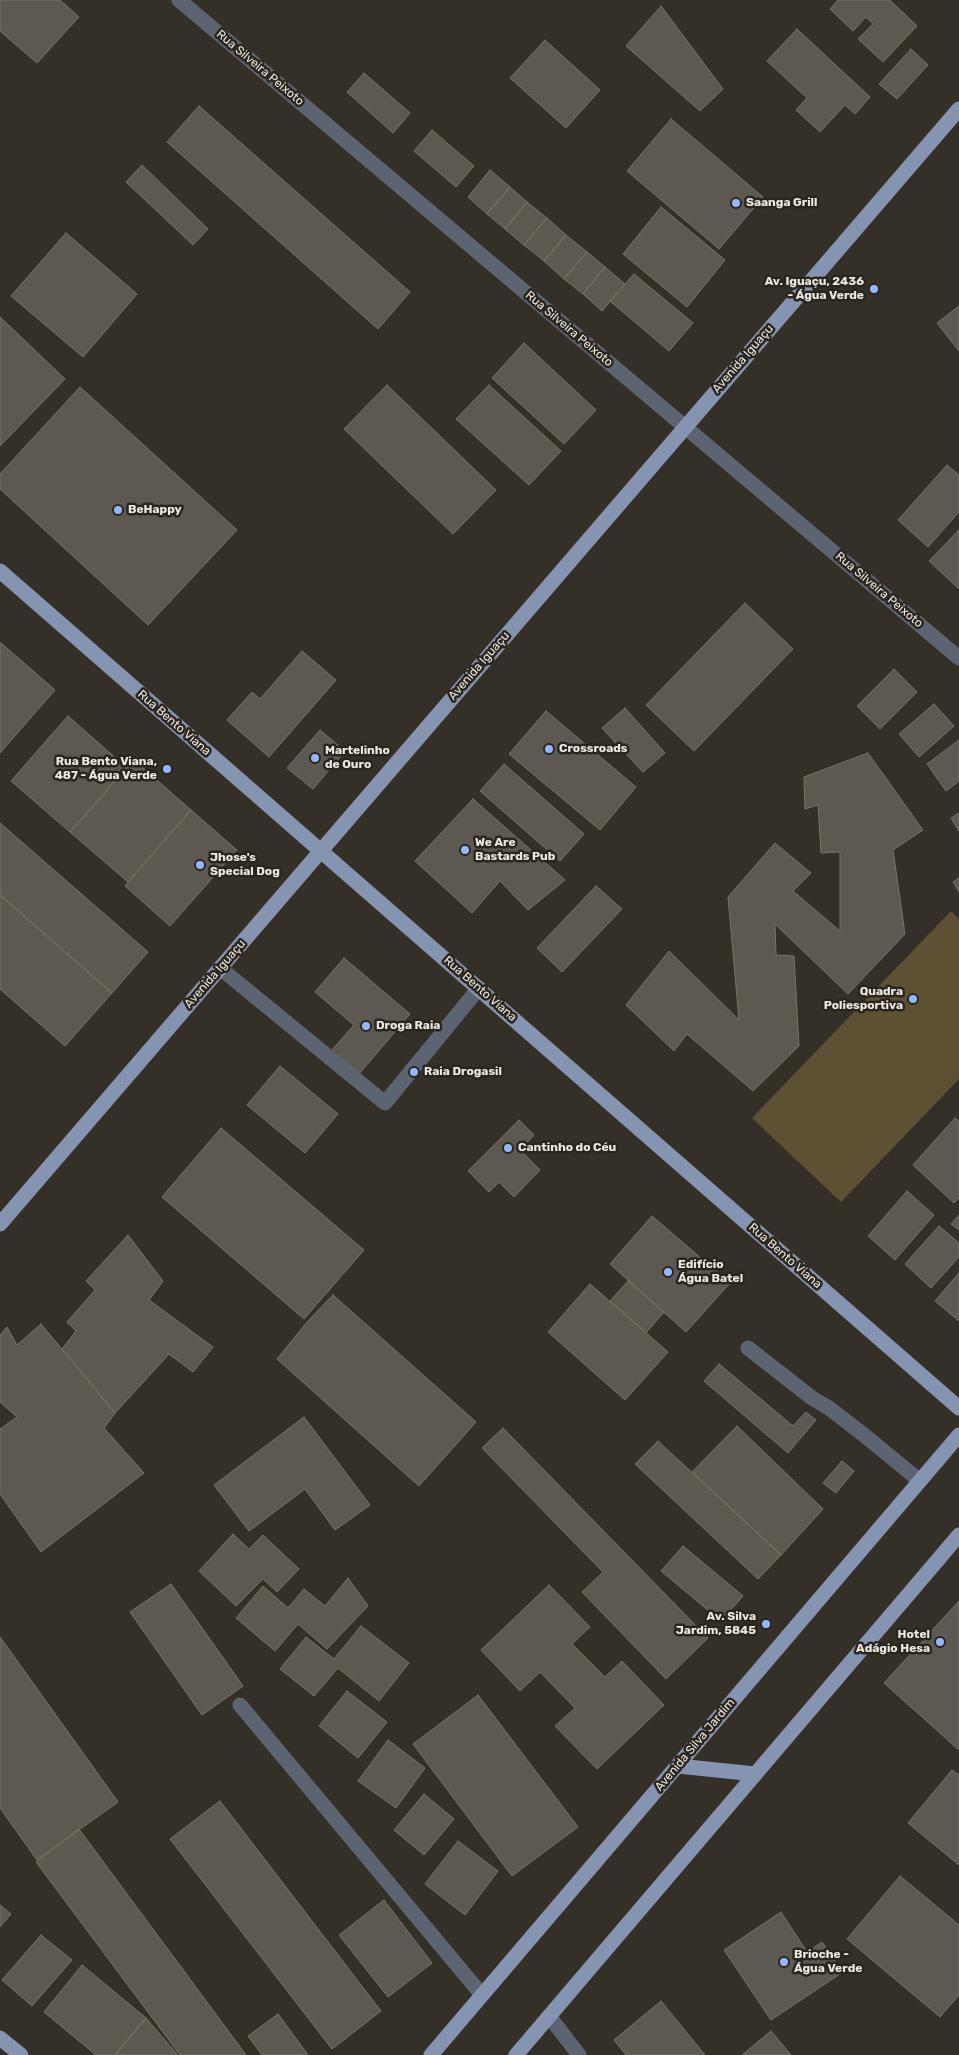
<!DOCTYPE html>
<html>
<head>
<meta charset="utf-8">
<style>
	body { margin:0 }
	canvas { display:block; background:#343028 }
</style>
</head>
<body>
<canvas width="959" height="2055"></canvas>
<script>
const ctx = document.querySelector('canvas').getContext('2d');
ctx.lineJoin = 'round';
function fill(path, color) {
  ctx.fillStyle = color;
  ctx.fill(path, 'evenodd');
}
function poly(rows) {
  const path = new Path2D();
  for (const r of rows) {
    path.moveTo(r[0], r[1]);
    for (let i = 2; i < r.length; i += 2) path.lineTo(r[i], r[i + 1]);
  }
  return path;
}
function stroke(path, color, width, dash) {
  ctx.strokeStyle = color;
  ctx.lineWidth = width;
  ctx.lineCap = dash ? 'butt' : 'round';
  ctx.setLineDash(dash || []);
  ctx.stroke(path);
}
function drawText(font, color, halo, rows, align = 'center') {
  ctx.font = font + ' Rubik,sans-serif';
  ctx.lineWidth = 5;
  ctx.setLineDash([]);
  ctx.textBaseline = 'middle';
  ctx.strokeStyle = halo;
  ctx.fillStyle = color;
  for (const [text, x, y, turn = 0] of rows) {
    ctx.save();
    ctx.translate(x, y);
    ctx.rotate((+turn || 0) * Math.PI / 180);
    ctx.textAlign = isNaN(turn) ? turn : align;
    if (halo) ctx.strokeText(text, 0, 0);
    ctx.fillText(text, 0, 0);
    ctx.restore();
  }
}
const green = poly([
	[951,911,959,919,959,1079,841,1202,752,1118]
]);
const building = poly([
	[0,0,60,0,79,17,37,63,0,31,0,0],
	[838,0,890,0,917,26,883,62,858,39,873,24,866,17,853,31,830,9,838,0],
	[661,6,723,89,700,111,626,46,661,6],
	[797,29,870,97,855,114,845,105,820,132,796,110,807,98,767,61,797,29],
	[545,40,600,90,566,128,510,78,545,40],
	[911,49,928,65,897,99,879,84,911,49],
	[364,73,410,113,393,133,347,92,364,73],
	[199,106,410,292,378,329,167,142,199,106],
	[671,119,763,197,719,249,627,171,671,119],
	[432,130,474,166,456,187,414,151,432,130],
	[142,165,208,229,193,245,126,182,142,165],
	[490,170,510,187,487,214,468,197,490,170],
	[510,187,527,202,505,229,487,214,510,187],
	[527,202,547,218,524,245,505,229,527,202],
	[661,207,725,260,687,307,623,254,661,207],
	[547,218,566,235,544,261,524,245,547,218],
	[66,233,137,294,83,357,11,296,66,233],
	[566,235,587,252,564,279,544,261,566,235],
	[587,252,605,267,583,294,564,279,587,252],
	[605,267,625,284,602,311,583,294,605,267],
	[634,274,693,323,669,351,610,301,634,274],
	[959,306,959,351,937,323,959,306],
	[0,317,65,379,0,446,0,317],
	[524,343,596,410,564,444,492,378,524,343],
	[387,385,496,490,453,534,344,429,387,385],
	[489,385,561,451,529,485,456,419,489,385],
	[80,387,237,530,148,625,0,489,0,474,80,387],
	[947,465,959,475,959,512,928,547,898,520,947,465],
	[959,530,959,589,929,561,959,530],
	[745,603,793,649,694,751,646,705,745,603],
	[1,643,55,690,0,753,0,645,1,643],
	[302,651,336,680,269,757,227,720,252,692,260,699,302,651],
	[894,669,917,692,880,729,857,706,894,669],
	[934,704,954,726,919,757,899,734,934,704],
	[625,708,665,753,643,772,602,728,625,708],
	[546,711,636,787,600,830,509,754,546,711],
	[68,716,127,768,70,832,11,781,68,716],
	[320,730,345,751,313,789,287,768,320,730],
	[959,740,959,781,946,791,927,764,959,740],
	[868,753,923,830,893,850,905,934,848,994,775,924,776,955,794,956,799,1046,753,1091,687,1034,674,1051,626,1005,669,951,739,1020,728,897,775,843,811,873,793,891,840,931,840,852,821,853,818,805,805,809,804,777,868,753],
	[134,760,191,810,128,882,70,832,134,760],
	[504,764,584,834,560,861,480,791,504,764],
	[473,799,565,880,528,910,500,881,472,913,415,861,473,799],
	[191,810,237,850,170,926,125,886,191,810],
	[959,813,959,831,951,818,959,813],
	[0,823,148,952,112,993,0,895,0,823],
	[959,878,959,892,953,882,959,878],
	[596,886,622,909,562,972,537,948,596,886],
	[0,895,112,993,65,1046,0,989,0,895],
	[344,958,410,1014,359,1074,331,1051,354,1025,315,992,344,958],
	[280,1066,338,1114,305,1153,247,1105,280,1066],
	[955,1118,959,1121,959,1198,954,1203,913,1165,955,1118],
	[519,1120,534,1135,520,1150,540,1170,514,1197,499,1182,489,1192,468,1171,519,1120],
	[221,1128,364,1250,304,1319,162,1197,221,1128],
	[907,1191,934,1215,895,1260,868,1236,907,1191],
	[959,1215,959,1230,951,1224,959,1215],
	[652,1216,730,1283,686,1332,610,1264,652,1216],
	[939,1226,959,1243,959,1257,931,1288,905,1264,939,1226],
	[128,1235,163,1281,149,1300,213,1347,193,1372,169,1354,115,1413,62,1349,76,1331,67,1322,95,1290,86,1281,128,1235],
	[959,1273,959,1321,935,1301,959,1273],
	[628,1281,664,1312,646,1333,610,1301,628,1281],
	[590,1284,668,1352,625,1400,548,1332,590,1284],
	[333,1295,476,1422,419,1486,277,1359,308,1321,333,1295],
	[41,1324,115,1413,104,1428,144,1473,41,1552,0,1494,0,1429,17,1417,0,1402,0,1335,7,1327,17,1345,41,1324],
	[719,1364,793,1426,806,1412,816,1420,788,1453,704,1381,719,1364],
	[304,1417,370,1505,335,1530,305,1489,249,1531,214,1485,304,1417],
	[737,1426,823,1509,781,1555,692,1472,737,1426],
	[503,1428,708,1638,666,1679,582,1592,603,1572,482,1448,503,1428],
	[658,1441,781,1555,758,1579,635,1464,658,1441],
	[842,1461,854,1471,836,1493,823,1483,842,1461],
	[233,1534,249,1549,263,1535,299,1569,277,1592,263,1579,236,1606,199,1571,233,1534],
	[683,1546,743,1596,721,1621,661,1571,683,1546],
	[348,1578,368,1606,327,1649,298,1624,275,1651,236,1618,263,1586,288,1608,304,1589,325,1606,348,1578],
	[171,1584,243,1686,202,1715,130,1612,171,1584],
	[549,1585,590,1627,572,1644,605,1677,622,1661,664,1705,597,1769,555,1726,575,1708,540,1672,520,1691,481,1650,549,1585],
	[959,1601,959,1750,884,1683,959,1601],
	[361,1626,409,1663,379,1701,338,1668,314,1696,280,1669,306,1637,334,1659,361,1626],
	[0,1637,118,1802,37,1860,0,1808,0,1637],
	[347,1691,387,1722,358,1758,319,1726,347,1691],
	[478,1695,578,1827,512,1876,413,1744,478,1695],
	[388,1740,425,1768,396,1808,358,1781,388,1740],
	[952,1770,959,1775,959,1865,908,1823,952,1770],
	[424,1794,454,1819,424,1855,394,1830,424,1794],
	[220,1801,381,2011,332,2049,170,1839,220,1801],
	[79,1829,246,2055,180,2055,36,1862,79,1829],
	[458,1841,498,1871,465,1915,425,1884,458,1841],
	[900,1876,959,1925,959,1995,940,2017,847,1939,900,1876],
	[384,1900,432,1963,388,1997,339,1935,384,1900],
	[0,1905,11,1914,0,1927,0,1905],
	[781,1912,807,1952,822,1942,843,1972,771,2020,724,1950,781,1912],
	[41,1935,72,1960,32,2006,2,1980,41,1935],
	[82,1965,146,2018,115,2055,96,2055,44,2012,82,1965],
	[661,2001,705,2055,626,2055,614,2040,661,2001],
	[278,2014,308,2055,262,2055,248,2036,278,2014],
	[146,2018,178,2055,115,2055,146,2018],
	[771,2031,791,2055,742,2055,771,2031]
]);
const minor = poly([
	[179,0,959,658],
	[220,968,385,1103,479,988],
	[748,1348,812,1398,829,1408,864,1435,920,1481],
	[240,1705,482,1995],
	[549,2016,579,2055]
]);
const major = poly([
	[0,571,959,1408],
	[0,1224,959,109],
	[678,1766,755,1774],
	[0,2038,21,2055],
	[431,2055,959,1435],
	[516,2055,959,1535]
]);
const markers = [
	[736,203,5,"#92b7fd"],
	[874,289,5,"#92b7fd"],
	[118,510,5,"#92b7fd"],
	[549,749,5,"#92b7fd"],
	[315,758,5,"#92b7fd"],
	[167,769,5,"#92b7fd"],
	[465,850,5,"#92b7fd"],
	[200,865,5,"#92b7fd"],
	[913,999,5,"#92b7fd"],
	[366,1026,5,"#92b7fd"],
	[414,1072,5,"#92b7fd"],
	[508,1148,5,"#92b7fd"],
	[668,1272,5,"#92b7fd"],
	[766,1624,5,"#92b7fd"],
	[940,1642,5,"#92b7fd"],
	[784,1962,5,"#92b7fd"]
];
const streetNames = [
	["Rua Silveira Peixoto",260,68,40],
	["Rua Silveira Peixoto",569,329,40],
	["Avenida Iguaçu",743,359,-49],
	["Rua Silveira Peixoto",879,590,40],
	["Avenida Iguaçu",479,666,-49],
	["Rua Bento Viana",174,723,41],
	["Avenida Iguaçu",215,974,-49],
	["Rua Bento Viana",480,989,41],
	["Rua Bento Viana",785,1256,41],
	["Avenida Silva Jardim",695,1745,-50]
];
const poiNames = [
	["Saanga Grill",746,203],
	["Av. Iguaçu, 2436",864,282,"right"],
	["- Água Verde",864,296,"right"],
	["BeHappy",128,510],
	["Crossroads",559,749],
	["Martelinho",325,751],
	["de Ouro",325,765],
	["Rua Bento Viana,",157,762,"right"],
	["487 - Água Verde",157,776,"right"],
	["We Are",475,843],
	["Bastards Pub",475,857],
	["Jhose's",210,858],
	["Special Dog",210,872],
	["Quadra",903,992,"right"],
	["Poliesportiva",903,1006,"right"],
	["Droga Raia",376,1026],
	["Raia Drogasil",424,1072],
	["Cantinho do Céu",518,1148],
	["Edifício",678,1265],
	["Água Batel",678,1279],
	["Av. Silva",756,1617,"right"],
	["Jardim, 5845",756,1631,"right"],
	["Hotel",930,1635,"right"],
	["Adágio Hesa",930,1649,"right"],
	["Brioche -",794,1955],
	["Água Verde",794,1969]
];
fill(green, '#5e5033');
fill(building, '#5d5950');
stroke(building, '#777369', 1);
stroke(minor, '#5c6371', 15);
stroke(major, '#8594b0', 15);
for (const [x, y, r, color] of markers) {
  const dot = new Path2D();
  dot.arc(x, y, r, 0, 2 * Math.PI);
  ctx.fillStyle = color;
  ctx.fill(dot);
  stroke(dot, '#2a261e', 2);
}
drawText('12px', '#ebe8e2', '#2a261e', streetNames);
drawText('bold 12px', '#ebe8e2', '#2a261e', poiNames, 'left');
</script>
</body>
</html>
